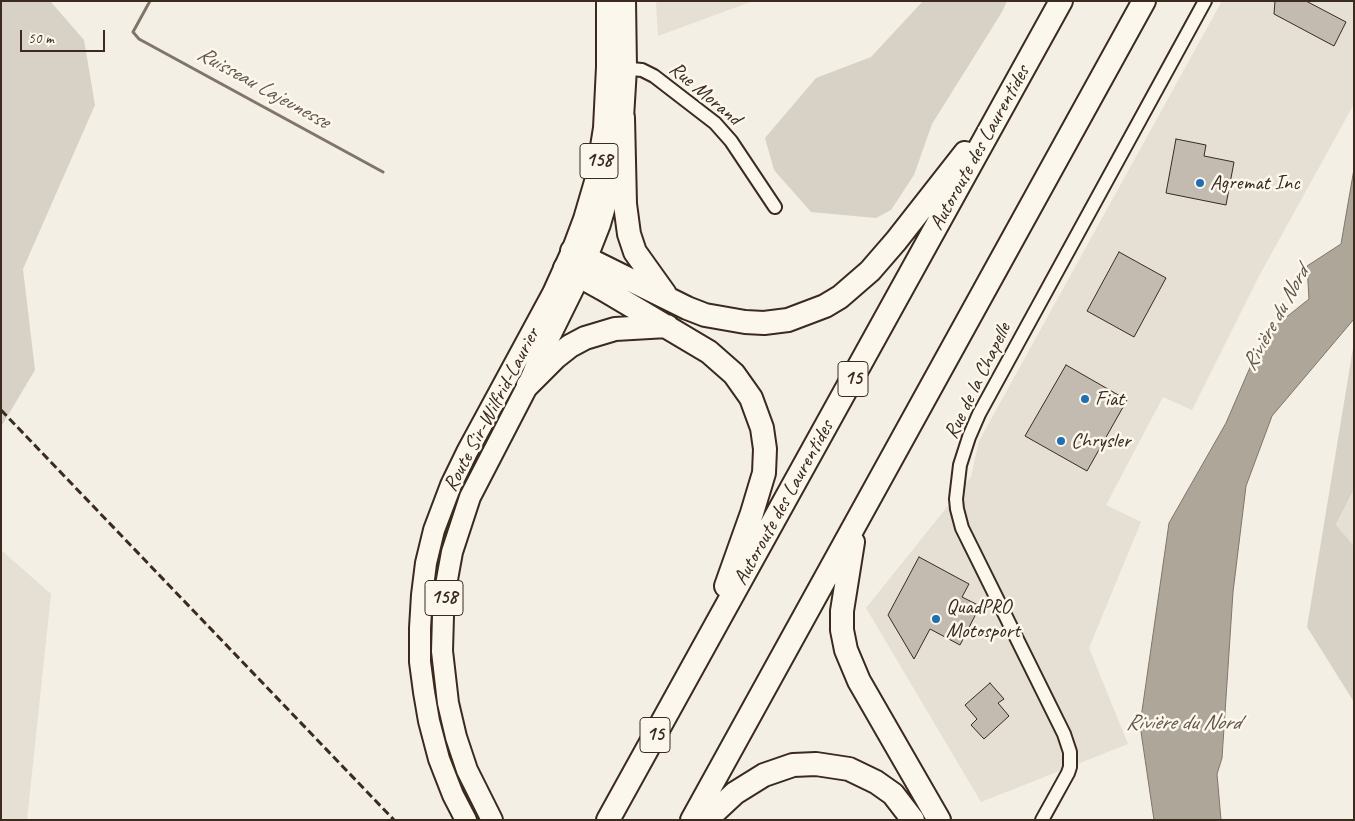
<!DOCTYPE html>
<html>
<head>
<meta charset="utf-8">
<style>
	body { margin:0 }
	#map { position:relative; width:1355px; height:821px; overflow:hidden; background:#f3efe4; font-family:Caveat,sans-serif }
	canvas { display:block }
	.frame { position:absolute; inset:0; border:2px solid #3b2a1e; pointer-events:none }
	.scale { position:absolute; left:20px; top:30px; width:85px; height:22px; box-sizing:border-box; border:2px solid #3b2a1e; border-top:0; padding-left:6px; font-size:15px; line-height:18px; white-space:nowrap; color:#3b2a1e; -webkit-text-stroke:4px #fbf7ec; paint-order:stroke }
</style>
</head>
<body>
<div id="map">
<canvas width="1355" height="821"></canvas>
<div class="frame"></div>
<div class="scale">50 m</div>
</div>
<script>
const ctx = document.querySelector('canvas').getContext('2d');
ctx.lineJoin = 'round';
function fill(path, color) {
  ctx.fillStyle = color;
  ctx.fill(path, 'evenodd');
}
function poly(rows) {
  const path = new Path2D();
  for (const r of rows) {
    path.moveTo(r[0], r[1]);
    for (let i = 2; i < r.length; i += 2) path.lineTo(r[i], r[i + 1]);
  }
  return path;
}
function stroke(path, color, width, dash) {
  ctx.strokeStyle = color;
  ctx.lineWidth = width;
  ctx.lineCap = dash ? 'butt' : 'round';
  ctx.setLineDash(dash || []);
  ctx.stroke(path);
}
function drawText(font, color, halo, rows, align = 'center') {
  ctx.font = font + ' Caveat,sans-serif';
  ctx.lineWidth = 5;
  ctx.setLineDash([]);
  ctx.textBaseline = 'middle';
  ctx.strokeStyle = halo;
  ctx.fillStyle = color;
  for (const [text, x, y, turn = 0] of rows) {
    ctx.save();
    ctx.translate(x, y);
    ctx.rotate((+turn || 0) * Math.PI / 180);
    ctx.textAlign = isNaN(turn) ? turn : align;
    if (halo) ctx.strokeText(text, 0, 0);
    ctx.fillText(text, 0, 0);
    ctx.restore();
  }
}
const built = poly([
	[656,1,753,1,658,36],
	[1222,1,1354,1,1354,104,1259,276,1192,410,1163,397,1106,505,1141,522,1089,648,1128,744,981,802,866,608,971,477,979,441],
	[1354,489,1354,546,1336,526],
	[1,550,51,594,27,820,1,820]
]);
const green = poly([
	[1,1,50,1,84,40,95,105,23,269,35,370,1,427],
	[923,1,1007,1,1002,12,932,124,914,175,891,210,876,218,811,212,774,170,765,138,816,78,871,57],
	[1354,342,1354,489,1336,525,1354,546,1354,702,1307,627]
]);
const water = poly([
	[1354,169,1354,319,1272,416,1246,486,1233,592,1222,758,1217,774,1221,820,1154,820,1140,725,1169,523,1226,423,1264,335,1309,299,1307,266,1341,244,1354,169]
]);
const stream = poly([
	[150,1,133,32,139,39,383,172]
]);
const building = poly([
	[1275,1,1306,1,1346,22,1334,46,1274,14,1275,1],
	[1176,139,1206,145,1204,156,1234,162,1226,205,1166,193,1176,139],
	[1119,252,1166,278,1134,337,1087,311,1119,252],
	[1066,365,1127,400,1087,471,1025,436,1066,365],
	[919,557,969,584,962,597,980,606,960,645,930,629,914,659,888,615,919,557],
	[990,683,1004,699,998,703,1009,716,984,739,971,725,977,719,965,705,990,683]
]);
const minor = poly([
	[619,68,642,70,654,76,715,123,731,141,775,207],
	[1042,820,1068,773,1070,767,1070,752,1064,734,962,528,957,509,956,499,960,465,969,437,979,414,1205,1]
]);
const primary = poly([
	[466,820,453,795,439,759,429,721,424,692,420,662,420,628,422,595,426,563,434,530,451,485,467,452,553,293,572,251,584,219,596,178,604,128,607,67,607,1],
	[492,820,467,770,456,737,448,703,442,651,443,616,446,585,452,552,470,497,528,385,544,348,580,275,600,224,613,179,623,118,626,68,625,1]
]);
const motorway = poly([
	[623,118,625,204,629,234,635,252,665,294],
	[572,251,687,308,705,315,745,322,764,323,788,320,825,306,840,297,870,271,896,241,965,153],
	[565,268,603,289,709,352,734,374,751,398,762,428,765,449,764,473,752,513,726,586],
	[528,385,556,357,570,346,585,338,615,329,667,326],
	[853,542,842,611,842,630,846,650,859,681,939,820],
	[608,820,1061,1],
	[692,820,1144,1],
	[706,820,735,793,764,775,793,765,816,764,849,769,876,782,893,794,913,820]
]);
const rail = poly([
	[1,410,394,820]
]);
const markers = [
	[1200,183,5,"#1f6fb2"],
	[1085,399,5,"#1f6fb2"],
	[1061,441,5,"#1f6fb2"],
	[936,619,5,"#1f6fb2"]
];
const shields = [
	[599,161,38],
	[853,379,30],
	[444,598,38],
	[655,735,30]
];
const shieldNames = [
	["158",599,161],
	["15",853,379],
	["158",444,598],
	["15",655,735]
];
const streetNames = [
	["Rue Morand",705,94,40],
	["Autoroute des Laurentides",980,148,-61],
	["Rue de la Chapelle",978,381,-64],
	["Route Sir-Wilfrid-Laurier",492,410,-62],
	["Autoroute des Laurentides",784,503,-61]
];
const poiNames = [
	["Agremat Inc",1210,183],
	["Fiat",1095,399],
	["Chrysler",1071,441],
	["QuadPRO",946,607],
	["Motosport",946,631]
];
const waterNames = [
	["Ruisseau Lajeunesse",263,88,29],
	["Rivière du Nord",1276,319,-61],
	["Rivière du Nord",1183,723]
];
fill(built, '#e5dfd4');
fill(green, '#d8d1c6');
fill(water, '#afa69a');
stroke(water, '#817468', 1);
stroke(stream, '#817468', 3);
fill(building, '#c3bbb0');
stroke(building, '#3b2a1e', 1);
stroke(minor, '#3b2a1e', 16);
stroke(primary, '#3b2a1e', 24);
stroke(motorway, '#3b2a1e', 26);
stroke(minor, '#fbf7ec', 12);
stroke(primary, '#fbf7ec', 20);
stroke(motorway, '#fbf7ec', 22);
stroke(rail, '#3b2a1e', 3, [8, 4]);
for (const [x, y, r, color] of markers) {
  const dot = new Path2D();
  dot.arc(x, y, r, 0, 2 * Math.PI);
  ctx.fillStyle = color;
  ctx.fill(dot);
  stroke(dot, '#fbf7ec', 2);
}
for (const [x, y, w] of shields) {
  const box = new Path2D();
  box.roundRect(x - w / 2, y - 17.5, w, 35, 4);
  ctx.fillStyle = '#fbf7ec';
  ctx.fill(box);
  stroke(box, '#3b2a1e', 1);
}
drawText('bold 20px', '#3b2a1e', null, shieldNames);
drawText('21px', '#3b2a1e', '#fbf7ec', streetNames);
drawText('21px', '#3b2a1e', '#fbf7ec', poiNames, 'left');
drawText('italic 22px', '#645549', '#fbf7ec', waterNames);
</script>
</body>
</html>
